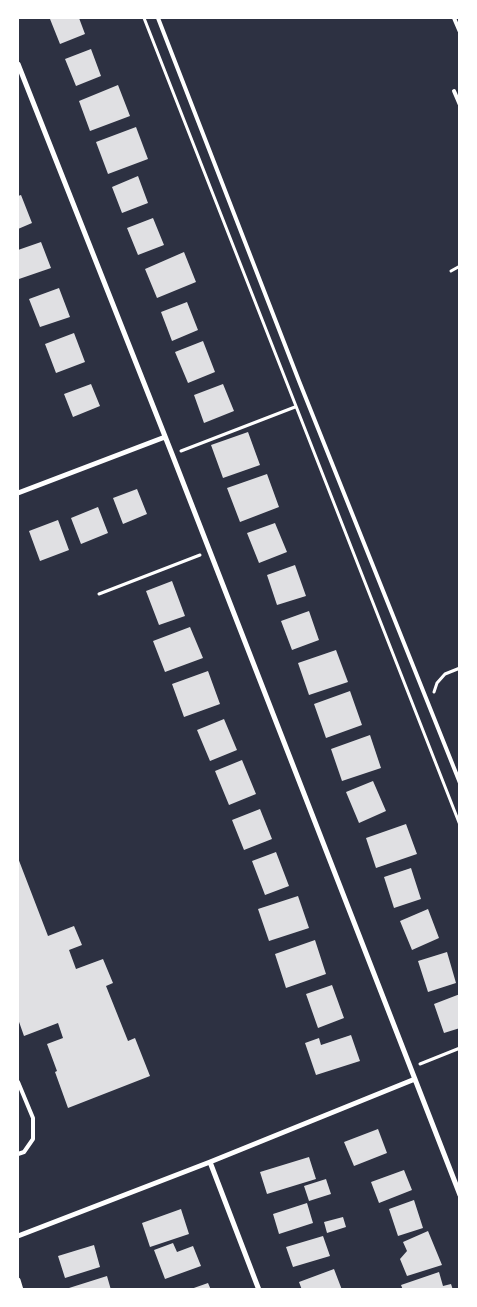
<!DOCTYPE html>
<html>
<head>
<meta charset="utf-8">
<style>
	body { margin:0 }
	#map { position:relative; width:477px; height:1307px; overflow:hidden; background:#2d3142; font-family:"PT Sans Narrow",sans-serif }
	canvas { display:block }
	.frame { position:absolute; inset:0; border:19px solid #fff; pointer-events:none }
</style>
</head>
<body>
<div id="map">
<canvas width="477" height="1307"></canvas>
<div class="frame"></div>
</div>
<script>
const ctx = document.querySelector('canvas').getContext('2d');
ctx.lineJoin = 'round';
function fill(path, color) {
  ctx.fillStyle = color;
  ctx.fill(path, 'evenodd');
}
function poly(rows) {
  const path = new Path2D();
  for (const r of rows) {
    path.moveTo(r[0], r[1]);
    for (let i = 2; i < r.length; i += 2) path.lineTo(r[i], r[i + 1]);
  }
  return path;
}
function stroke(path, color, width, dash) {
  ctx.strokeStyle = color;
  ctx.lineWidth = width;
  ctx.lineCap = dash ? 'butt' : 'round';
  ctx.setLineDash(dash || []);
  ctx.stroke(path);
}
const building = poly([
	[55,18,79,18,85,34,60,44,50,19],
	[91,49,101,76,76,86,65,59],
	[118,85,130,116,90,131,79,101],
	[136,127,148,159,108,174,96,142],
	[138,176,148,203,122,213,112,187],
	[21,195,32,223,18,229,18,196],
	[153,218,164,245,138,255,127,228],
	[41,242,51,268,19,279,18,250],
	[184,252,196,282,157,298,145,269],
	[59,288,70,317,40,327,29,299],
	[187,302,198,330,172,341,161,312],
	[74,333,85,362,56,373,45,344],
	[203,341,215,372,188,383,175,352],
	[91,384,100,406,73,417,64,394],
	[223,384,234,411,204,423,194,395],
	[248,432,260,465,223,478,211,445],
	[267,474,279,507,240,522,227,488],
	[137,489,147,514,123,524,113,498],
	[98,507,108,533,81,544,71,518],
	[58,520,69,550,40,561,29,531],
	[275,523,287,552,259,563,247,533],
	[295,565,306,596,277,605,267,575],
	[172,581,185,616,159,625,146,591],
	[309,611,319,640,292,650,281,621],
	[190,627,203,658,165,672,153,641],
	[336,650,348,682,309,695,298,663],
	[208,671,220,704,184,717,172,684],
	[350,691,362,725,326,738,314,704],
	[224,719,237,750,210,761,197,730],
	[370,735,381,768,342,781,331,749],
	[242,760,256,794,229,805,215,771],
	[373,781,386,811,359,823,346,792],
	[260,809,272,839,244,850,232,820],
	[406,824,417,854,376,868,366,838],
	[276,852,289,886,265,895,252,861],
	[18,858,48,936,74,926,82,945,69,950,76,969,103,959,113,983,106,986,128,1041,135,1038,150,1076,68,1108,55,1072,57,1071,47,1044,63,1038,58,1023,24,1036,18,1019],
	[411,868,421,899,394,908,384,877],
	[298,896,309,928,269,941,258,909],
	[428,909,439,938,412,950,400,921],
	[315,940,326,974,286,988,275,954],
	[447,952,456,983,428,992,418,961],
	[332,985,344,1018,318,1028,306,994],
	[460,994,460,1028,444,1033,434,1004],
	[351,1035,360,1061,316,1075,305,1043,319,1038,321,1045],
	[378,1129,387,1153,354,1166,344,1142],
	[309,1157,316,1179,267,1194,260,1172],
	[404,1170,412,1190,379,1203,371,1182],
	[326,1179,331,1194,309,1201,304,1186],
	[414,1200,423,1228,398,1236,389,1209],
	[307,1203,313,1223,279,1234,273,1214],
	[181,1209,189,1234,150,1247,142,1223],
	[343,1217,346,1227,327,1233,324,1222],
	[428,1231,442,1265,407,1276,400,1259,407,1251,403,1242],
	[323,1236,330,1256,293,1267,286,1247],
	[173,1243,177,1252,193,1246,201,1266,165,1279,154,1250],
	[94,1245,100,1267,65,1278,58,1256],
	[334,1269,342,1290,302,1290,299,1282],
	[439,1272,443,1286,451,1284,453,1290,419,1290,418,1288,403,1290,401,1285],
	[107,1276,111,1290,70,1290,69,1288],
	[208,1283,211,1290,191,1290,191,1289]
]);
const path = poly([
	[144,18,460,825],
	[451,271,460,266],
	[181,451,295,407],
	[99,594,200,555],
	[434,692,437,683,445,674,460,668],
	[420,1064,460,1048]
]);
const service = poly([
	[158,18,299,381,460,783],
	[454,18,460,32],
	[454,91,460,105],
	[18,1082,33,1118,33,1139,24,1152,18,1154]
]);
const minor = poly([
	[18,64,172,454,460,1195],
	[18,493,165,437],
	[210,1162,259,1290],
	[18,1236,210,1162,415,1079],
	[18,1280,21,1290]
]);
fill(building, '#e0e0e3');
stroke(path, '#fff', 3);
stroke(service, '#fff', 4);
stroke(minor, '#fff', 5);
</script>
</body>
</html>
